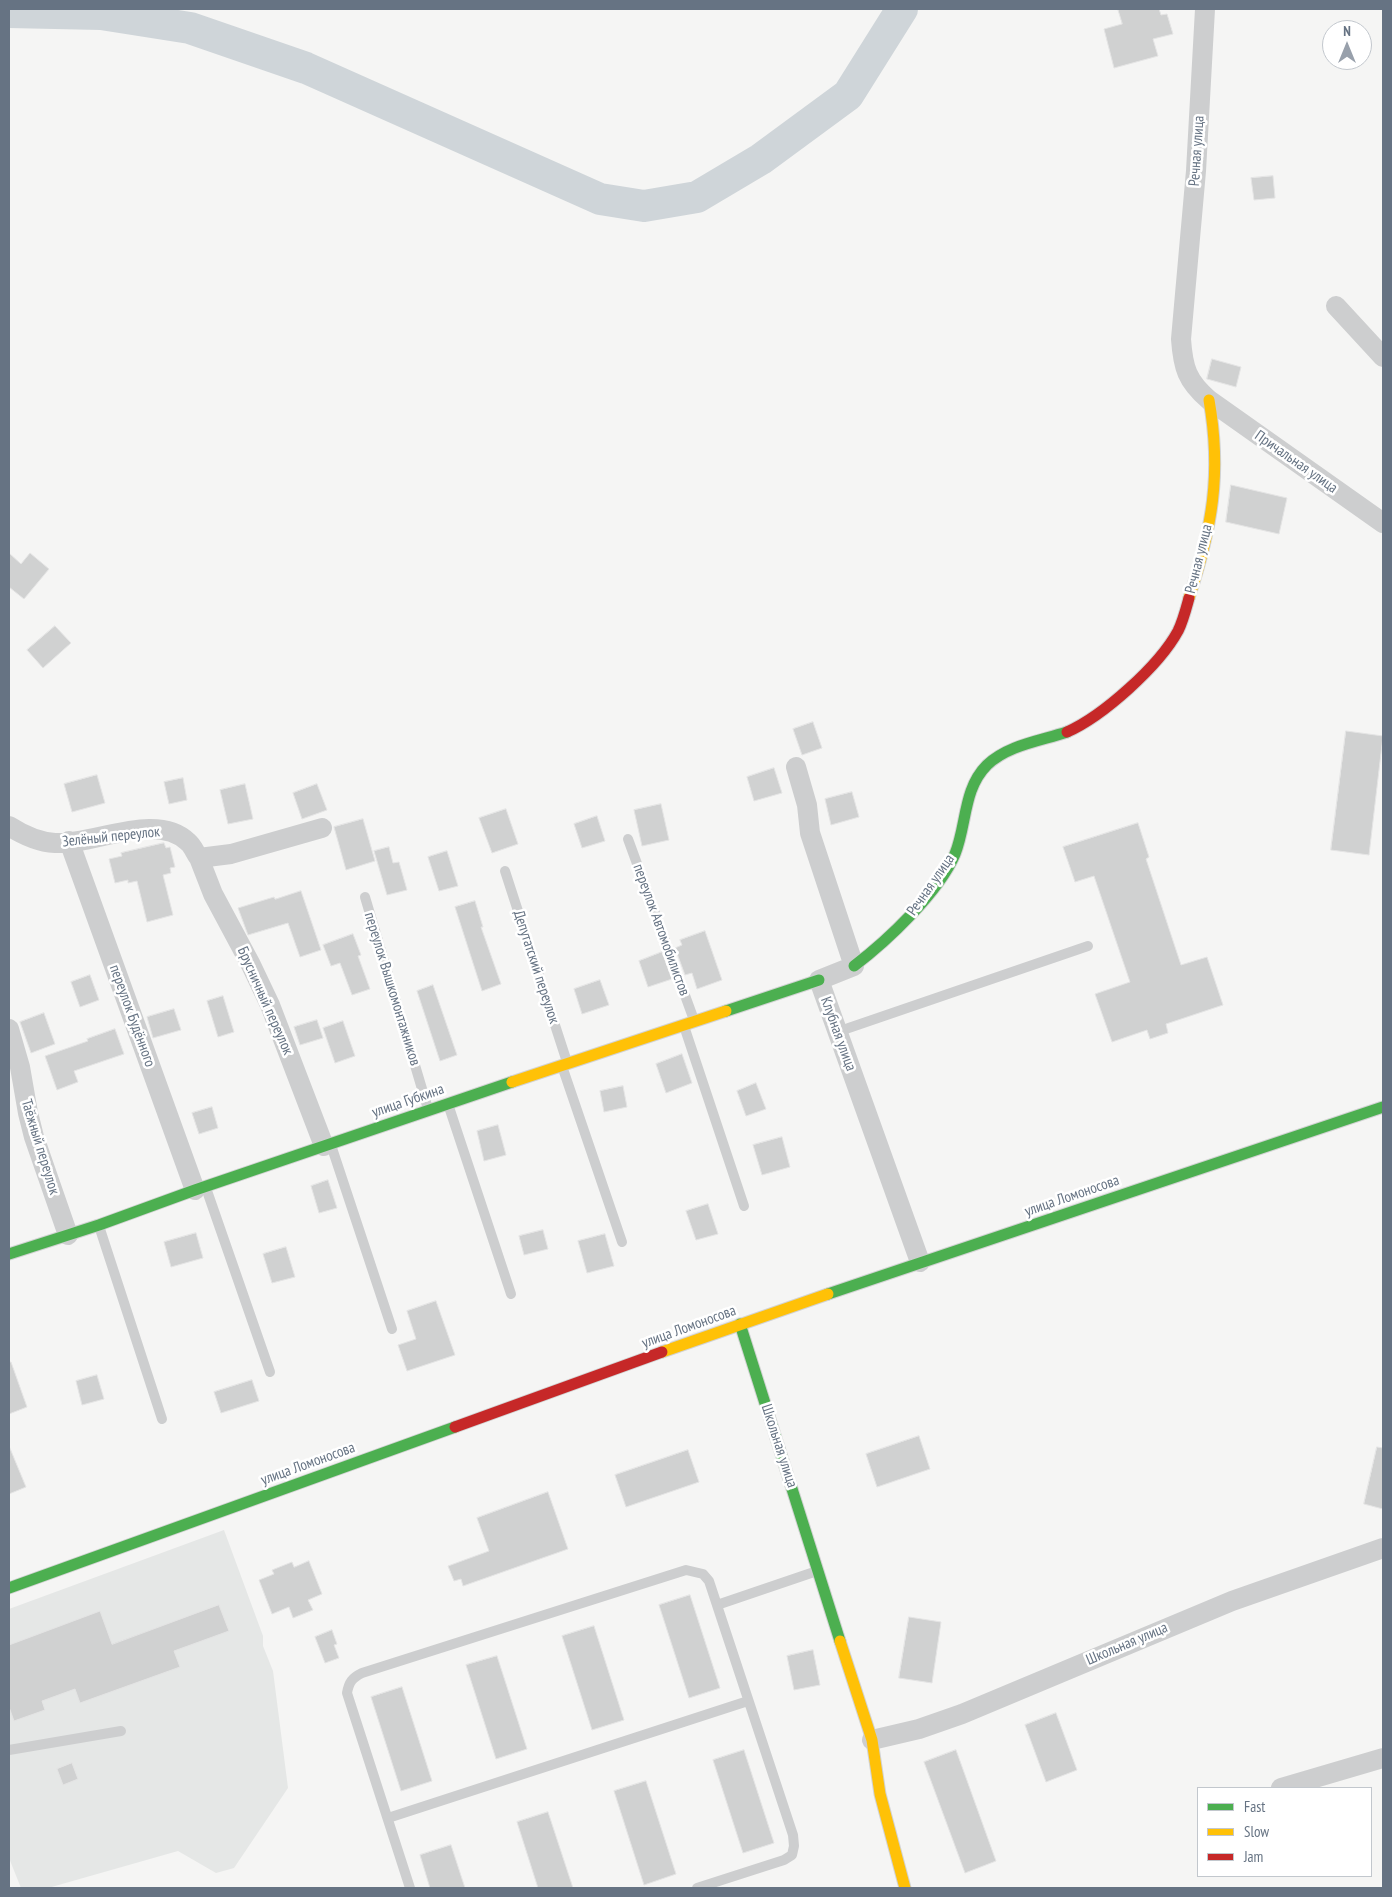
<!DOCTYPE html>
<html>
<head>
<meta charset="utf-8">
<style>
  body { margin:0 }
  #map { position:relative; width:1392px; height:1897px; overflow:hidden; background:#f5f5f4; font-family:"PT Sans Narrow",sans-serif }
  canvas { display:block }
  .frame { position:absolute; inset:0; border:10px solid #667383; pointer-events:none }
  .legend { position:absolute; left:1197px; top:1787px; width:175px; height:90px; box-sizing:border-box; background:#fff; border:1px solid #c2c7cd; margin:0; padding:6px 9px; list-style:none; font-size:15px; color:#667383 }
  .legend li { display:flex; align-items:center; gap:10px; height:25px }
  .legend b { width:25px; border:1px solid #c2c7cd }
  .north { position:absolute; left:1322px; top:20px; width:50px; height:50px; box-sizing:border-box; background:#fff; border:1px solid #c2c7cd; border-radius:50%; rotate:0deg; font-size:14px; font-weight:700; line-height:20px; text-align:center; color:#667383 }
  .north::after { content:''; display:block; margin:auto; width:18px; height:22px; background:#98a0ab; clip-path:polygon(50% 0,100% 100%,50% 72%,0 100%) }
</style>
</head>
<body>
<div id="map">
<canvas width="1392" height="1897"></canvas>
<div class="frame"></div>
<ul class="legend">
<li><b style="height:6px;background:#4caf50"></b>Fast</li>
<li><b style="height:6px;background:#ffc107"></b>Slow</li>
<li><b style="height:6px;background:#c62828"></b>Jam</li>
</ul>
<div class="north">N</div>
</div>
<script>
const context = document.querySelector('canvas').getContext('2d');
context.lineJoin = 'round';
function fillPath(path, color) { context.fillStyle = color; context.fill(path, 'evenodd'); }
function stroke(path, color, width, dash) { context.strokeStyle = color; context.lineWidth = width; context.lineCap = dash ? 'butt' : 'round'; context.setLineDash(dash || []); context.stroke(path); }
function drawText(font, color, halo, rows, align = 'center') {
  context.font = font + ' "PT Sans Narrow",sans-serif'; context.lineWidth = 5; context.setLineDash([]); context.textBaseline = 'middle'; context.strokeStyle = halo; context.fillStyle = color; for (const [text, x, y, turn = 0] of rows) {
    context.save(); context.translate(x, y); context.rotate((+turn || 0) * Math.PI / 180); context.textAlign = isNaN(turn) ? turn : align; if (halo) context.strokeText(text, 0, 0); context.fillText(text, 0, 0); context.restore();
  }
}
fillPath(new Path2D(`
  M224 1530 263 1636V1646L273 1671 288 1788 234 1868 216 1873 178 1851 48 1888H21L9 1858V1609Z`), '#e5e7e6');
stroke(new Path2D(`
  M9 12 101 14 190 28 306 68 600 199 644 206 697 197 761 159 848 95 902 9`), '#cfd5d9', 32);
const building = new Path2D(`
  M1118 9H1159L1161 15 1167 14 1173 34 1153 39 1158 56 1114 68 1104 29 1122 24Z
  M1273 176 1275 198 1254 200 1251 178Z
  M1212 359 1241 367 1236 387 1207 379Z
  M1231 485 1287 498 1279 534 1226 522Z
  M9 553 21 564 30 553 49 569 24 599 9 587Z
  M55 626 71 643 43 668 27 650Z
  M813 722 822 748 802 755 793 729Z
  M1346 731 1383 736 1369 855 1331 850Z
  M774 768 782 793 754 801 747 777Z
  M97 775 105 803 72 812 64 784Z
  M183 778 187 800 169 804 164 782Z
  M245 784 253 819 228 824 220 790Z
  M317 784 327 810 302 819 293 793Z
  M852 792 859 817 831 825 825 799Z
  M661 804 669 840 642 846 634 810Z
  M506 809 518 844 492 853 479 818Z
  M597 816 605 841 582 848 574 824Z
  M363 819 375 861 346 870 334 827Z
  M1138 823 1149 857 1146 859 1181 965 1207 957 1223 1005 1166 1024 1168 1033 1150 1039 1147 1030 1112 1042 1095 994 1130 982 1094 876 1075 882 1063 847Z
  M164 843 166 848 170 847 175 867 170 868 171 873 163 875 173 915 147 922 137 881 128 883V880L115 883 109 859 122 856 121 853Z
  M389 847 393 863 399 862 407 890 387 895 374 851Z
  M447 851 458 886 439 891 428 857Z
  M301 891 321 950 300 957 288 923 248 935 238 908 274 897 275 899Z
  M475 901 483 927H481L501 984 482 991 455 907Z
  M705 931 722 980 697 989 692 973 685 975 675 948 682 945 680 940Z
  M353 934 361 955 358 956 370 989 352 995 340 963 331 966 323 945Z
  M662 952 672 979 648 987 639 961Z
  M90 975 99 1000 80 1007 71 982Z
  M600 980 609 1005 582 1014 574 989Z
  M433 985 457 1055 440 1061 417 991Z
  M223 996 234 1032 218 1037 207 1001Z
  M174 1009 181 1030 153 1038 147 1017Z
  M44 1013 55 1044 31 1053 20 1022Z
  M317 1020 323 1038 300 1045 294 1027Z
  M343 1021 355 1056 335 1063 323 1028Z
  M115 1029 124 1054 74 1071 78 1082 57 1090 45 1056 88 1041 87 1039Z
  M682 1054 692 1083 666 1093 656 1064Z
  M756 1083 766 1109 746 1116 737 1091Z
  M623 1086 627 1107 604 1112 600 1091Z
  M212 1107 218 1128 199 1134 192 1113Z
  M498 1125 506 1155 484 1161 477 1131Z
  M782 1137 790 1167 762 1175 753 1145Z
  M328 1180 337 1208 319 1213 311 1186Z
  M708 1204 718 1234 696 1240 686 1211Z
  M543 1230 548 1249 524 1255 519 1236Z
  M196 1233 203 1258 171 1267 164 1242Z
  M605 1234 614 1266 587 1273 578 1241Z
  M286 1247 295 1277 272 1283 263 1254Z
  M436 1301 455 1355 407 1371 398 1345 416 1339 407 1311Z
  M9 1362H11L27 1407 9 1414Z
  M97 1375 104 1399 82 1405 76 1381Z
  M252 1380 259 1401 221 1413 214 1392Z
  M919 1436 930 1469 877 1487 866 1454Z
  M9 1446 26 1487 9 1494Z
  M1377 1447 1383 1448V1509L1364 1504Z
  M688 1450 699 1482 626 1507 615 1475Z
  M548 1492 568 1549 463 1586 461 1579 454 1581 448 1566 489 1551 477 1518Z
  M309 1561 322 1594 308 1600 313 1610 293 1618 289 1607 272 1614 259 1580 274 1574 272 1570 292 1562 294 1567Z
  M690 1595 720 1688 689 1698 659 1605Z
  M219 1605 229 1631 174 1651 180 1667 80 1703 75 1689 42 1701 45 1710 14 1721 9 1707V1645L100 1611 112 1644Z
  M909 1617 941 1622 932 1683 899 1678Z
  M594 1626 624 1720 592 1730 562 1636Z
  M332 1630 337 1644 334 1645 339 1658 325 1663 315 1637Z
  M813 1650 820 1685 794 1690 787 1656Z
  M497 1656 527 1749 496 1759 466 1665Z
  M402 1687 432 1781 401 1791 371 1697Z
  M1056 1713 1077 1770 1046 1782 1025 1725Z
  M744 1750 774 1843 743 1853 713 1760Z
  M956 1750 996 1861 965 1873 924 1762Z
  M72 1763 78 1779 63 1785 57 1769Z
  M646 1781 676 1874 644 1885 614 1791Z
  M548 1812 573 1888H538L517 1822Z
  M451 1845 465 1888H430L420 1855Z`);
fillPath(building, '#d0d1d1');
stroke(building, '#e4e4e4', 1);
const fast = new Path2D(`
  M854 966C887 941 939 892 955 854 967 824 963 789 987 765 1008 745 1040 741 1067 732
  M726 1011 819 980
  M9 1254 99 1225 195 1190 512 1082
  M828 1294 1383 1107
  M740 1324 840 1641
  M9 1588 455 1427`);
const slow = new Path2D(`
  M1189 598C1212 528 1222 474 1209 400
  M512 1082 726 1011
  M662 1352 828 1294
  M840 1641 872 1740 880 1794 905 1888`);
const jam = new Path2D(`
  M1067 732C1103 716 1159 666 1178 631 1183 621 1186 609 1189 598
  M455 1427 662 1352`);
stroke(fast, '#d2d3d3', 13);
stroke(slow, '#d2d3d3', 13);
stroke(jam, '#d2d3d3', 13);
stroke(new Path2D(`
  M628 839 694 1020
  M505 871 567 1062
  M365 897 428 1109
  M684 1026 744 1206
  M837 1032 1088 946
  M562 1066 622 1242
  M448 1104 511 1294
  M331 1145 392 1329
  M206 1188 270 1372
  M99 1226 162 1419
  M717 1605 817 1571
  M9 1750 121 1731
  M388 1818 748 1701
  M410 1888 347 1693C349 1682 352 1678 362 1673L686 1570 703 1574 709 1581 793 1835 794 1846 792 1855 784 1860 697 1888`), '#cdcecf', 10);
stroke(new Path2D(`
  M1205 9 1196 171 1181 339C1183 368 1187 381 1209 400L1383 523
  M1336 306 1383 357
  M796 767 807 805 810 833 854 966 819 980 920 1262
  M9 826C23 835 38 842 55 843 93 845 157 811 188 842 193 846 195 853 199 858L231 854 322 828
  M69 841 195 1190
  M199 858 213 894 251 965 270 1005 324 1146
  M9 1029 20 1067 28 1113 34 1137 68 1235
  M872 1740 919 1729 962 1714 1232 1601 1383 1548
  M1281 1788 1383 1758`), '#cdcecf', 20);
stroke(fast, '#4caf50', 11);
stroke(slow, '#ffc107', 11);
stroke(jam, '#c62828', 11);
drawText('15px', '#667383', '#fff', [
  ["Речная улица",1197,151,-86],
  ["Причальная улица",1296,462,35],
  ["Речная улица",1199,559,-76],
  ["Зелёный переулок",111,837,-6],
  ["Речная улица",931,885,-55],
  ["переулок Автомобилистов",661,930,70],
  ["Депутатский переулок",536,967,72],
  ["переулок Вышкомонтажников",392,989,73],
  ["Брусничный переулок",265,1001,66],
  ["переулок Будённого",132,1016,70],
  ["Клубная улица",838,1034,70],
  ["улица Губкина",408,1101,-19],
  ["Таёжный переулок",40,1147,73],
  ["улица Ломоносова",1072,1196,-19],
  ["улица Ломоносова",689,1327,-20],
  ["Школьная улица",779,1446,72],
  ["улица Ломоносова",308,1464,-20],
  ["Школьная улица",1127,1644,-23]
]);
</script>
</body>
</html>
